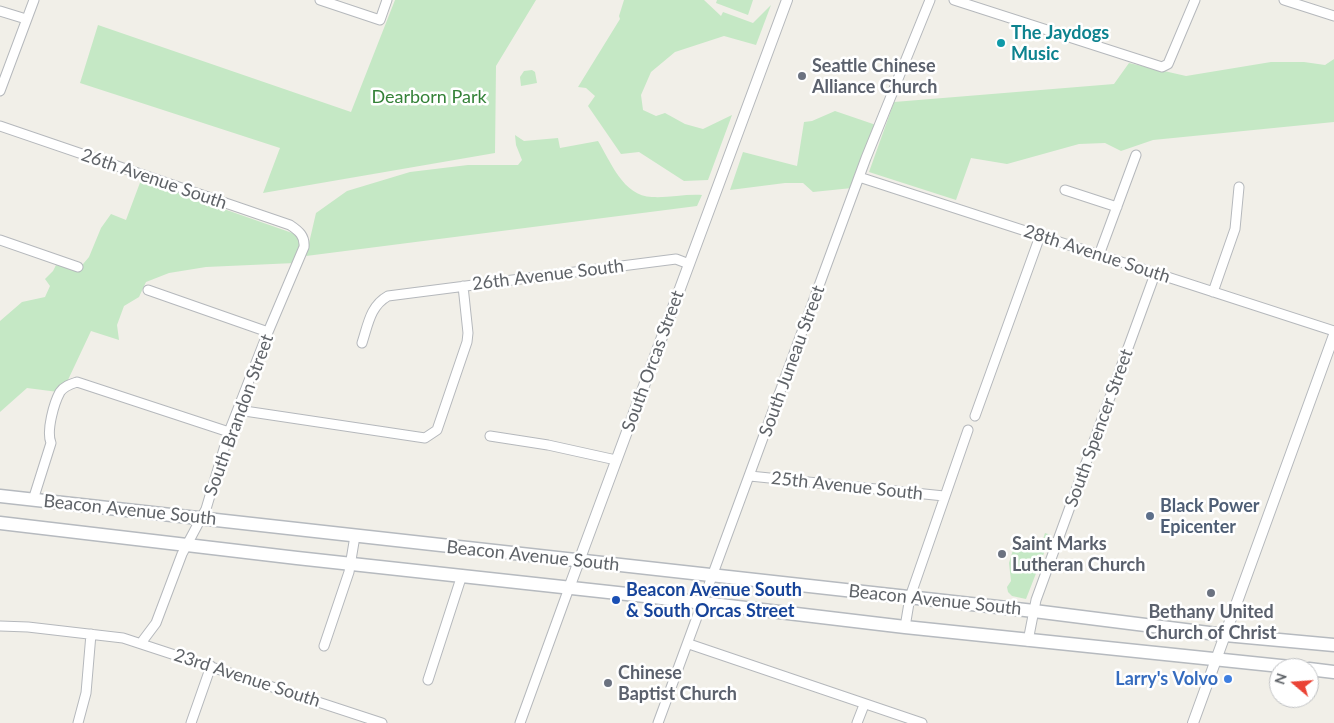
<!DOCTYPE html>
<html>
<head>
<meta charset="utf-8">
<style>
  body { margin:0 }
  #map { position:relative; width:1334px; height:723px; overflow:hidden; background:#f1efe8; font-family:Lato,sans-serif }
  canvas { display:block }
  .north { position:absolute; left:1269px; top:658px; width:50px; height:50px; box-sizing:border-box; background:#fff; border:1px solid #bfc1c3; border-radius:50%; rotate:288deg; font-size:14px; font-weight:700; line-height:20px; text-align:center; color:#5f6368 }
  .north::after { content:''; display:block; margin:auto; width:18px; height:22px; background:#ea4335; clip-path:polygon(50% 0,100% 100%,50% 72%,0 100%) }
</style>
</head>
<body>
<div id="map">
<canvas width="1334" height="723"></canvas>
<div class="north">N</div>
</div>
<script>
const context = document.querySelector('canvas').getContext('2d');
context.lineJoin = 'round';
function fillPath(path, color) { context.fillStyle = color; context.fill(path, 'evenodd'); }
function stroke(path, color, width, dash) { context.strokeStyle = color; context.lineWidth = width; context.lineCap = dash ? 'butt' : 'round'; context.setLineDash(dash || []); context.stroke(path); }
function drawText(font, color, halo, rows, align = 'center') {
  context.font = font + ' Lato,sans-serif'; context.lineWidth = 5; context.setLineDash([]); context.textBaseline = 'middle'; context.strokeStyle = halo; context.fillStyle = color; for (const [text, x, y, turn = 0] of rows) {
    context.save(); context.translate(x, y); context.rotate((+turn || 0) * Math.PI / 180); context.textAlign = isNaN(turn) ? turn : align; if (halo) context.strokeText(text, 0, 0); context.fillText(text, 0, 0); context.restore();
  }
}
fillPath(new Path2D(`
  M395 0H536L496 66 495 153 263 193 280 148 80 83 98 25 351 112Z
  M624 0H704L721 16 723 12 753 23 771 5 756 45 724 36 675 52 651 72 641 95 643 110 656 116 665 113 685 124 703 129 732 115 708 180 684 181 639 152 621 154 588 106 595 96 586 88 578 87 620 19 619 16Z
  M717 0H753L748 15 716 3Z
  M1334 59V122L1153 140 1121 151 1105 143 1079 144 1007 164 971 158 956 200 869 172 894 102 1114 84 1129 63 1186 76 1271 62H1304L1325 65Z
  M532 70 535 72 537 83 521 86 520 77 524 71Z
  M835 111 876 125 852 188 813 192 803 183H785L730 190 743 152 797 166 804 122 812 121Z
  M515 135 524 141 558 138 560 148 598 141C611 162 623 196 652 197 668 198 685 194 702 195L697 206 306 256 316 213 347 191 410 172 468 165H518L522 160 516 145Z
  M141 180 298 235 301 247 295 263 206 267 169 273 146 282 139 297 124 306 117 325 119 340 91 331 67 382 58 392 27 388 0 412V321L22 302 45 297 50 286 45 279 53 271 56 265 78 270 89 257 101 228 111 214 126 220Z
  M1045 533 1051 535 1026 599 1012 596 1008 592 1007 587 1011 581 1009 563 1016 540 1040 548Z`), '#c5e8c5');
const minor = new Path2D(`
  M320 0 380 20 387 0
  M954 0 1162 67 1168 64 1195 0
  M1284 0 1334 16
  M0 11 26 19
  M0 91 34 0
  M0 126 290 225C299 231 305 236 304 247L268 332 229 432 206 509 182 554 156 623 141 643
  M859 177 1334 331
  M1065 190 1117 207
  M0 240 78 267
  M1099 255 1136 155
  M148 290 268 332
  M1213 292 1235 229 1239 187
  M362 343C368 325 370 306 388 296L676 259 689 264
  M238 410 425 438 437 430 467 342 468 333 463 286
  M975 416 1040 236
  M490 436 548 445 616 460
  M750 476 944 496
  M33 500 51 443C46 431 54 403 60 392 64 386 71 384 77 382L229 432
  M0 626 28 627 123 638 382 723
  M905 627 910 597 968 430
  M1028 641 1036 600 1155 274
  M689 644 922 723
  M324 646 349 572 355 536
  M428 680 462 575
  M78 723 86 693 91 634
  M191 723 211 666
  M520 723 569 588
  M658 723 866 158 930 0
  M857 723 864 705`);
const tertiary = new Path2D(`
  M569 588 787 0
  M1193 723 1334 335`);
const secondary = new Path2D(`
  M0 496 1034 611 1225 635 1334 645
  M0 523 297 558 645 596 905 627 1300 668
  M1309 669 1334 672`);
stroke(minor, '#b5b8bc', 11);
stroke(tertiary, '#b5b8bc', 12);
stroke(secondary, '#b6babf', 15);
stroke(minor, '#fff', 9);
stroke(tertiary, '#fff', 10);
stroke(secondary, '#fff', 12);
for (const [x, y, r, color] of [
  [1001,43,5,"#0f9aa8"],
  [802,76,5,"#6b7280"],
  [1150,516,5,"#5c6f8a"],
  [1002,554,5,"#6b7280"],
  [1211,593,5,"#6b7280"],
  [616,600,5,"#1a4fb4"],
  [1228,679,5,"#3f7fe0"],
  [608,683,5,"#6b7280"]
]) { const dot = new Path2D(); dot.arc(x, y, r, 0, 2 * Math.PI); context.fillStyle = color; context.fill(dot); stroke(dot, '#fff', 2); }
drawText('bold 18px', '#0d838f', '#fff', [
  ["The Jaydogs",1011,33],
  ["Music",1011,54]
], 'left');
drawText('bold 18px', '#5b616d', '#fff', [
  ["Seattle Chinese",812,66],
  ["Alliance Church",812,87],
  ["Saint Marks",1012,544],
  ["Lutheran Church",1012,565],
  ["Bethany United",1211,612,"center"],
  ["Church of Christ",1211,633,"center"],
  ["Chinese",618,673],
  ["Baptist Church",618,694]
], 'left');
drawText('18px', '#348238', '#fff', [
  ["Dearborn Park",429,97]
]);
drawText('18px', '#5f6368', '#fff', [
  ["26th Avenue South",154,179,19],
  ["28th Avenue South",1097,254,18],
  ["26th Avenue South",548,275,-7],
  ["South Orcas Street",653,361,-70],
  ["South Juneau Street",792,361,-70],
  ["South Brandon Street",239,415,-70],
  ["South Spencer Street",1099,428,-70],
  ["25th Avenue South",847,486,6],
  ["Beacon Avenue South",130,510,6],
  ["Beacon Avenue South",533,556,6],
  ["Beacon Avenue South",935,600,6],
  ["23rd Avenue South",247,678,18]
]);
drawText('bold 18px', '#4e5e75', '#fff', [
  ["Black Power",1160,506],
  ["Epicenter",1160,527]
], 'left');
drawText('bold 18px', '#164399', '#fff', [
  ["Beacon Avenue South",626,590],
  ["& South Orcas Street",626,611]
], 'left');
drawText('bold 18px', '#366cbe', '#fff', [
  ["Larry's Volvo",1218,679]
], 'right');
</script>
</body>
</html>
